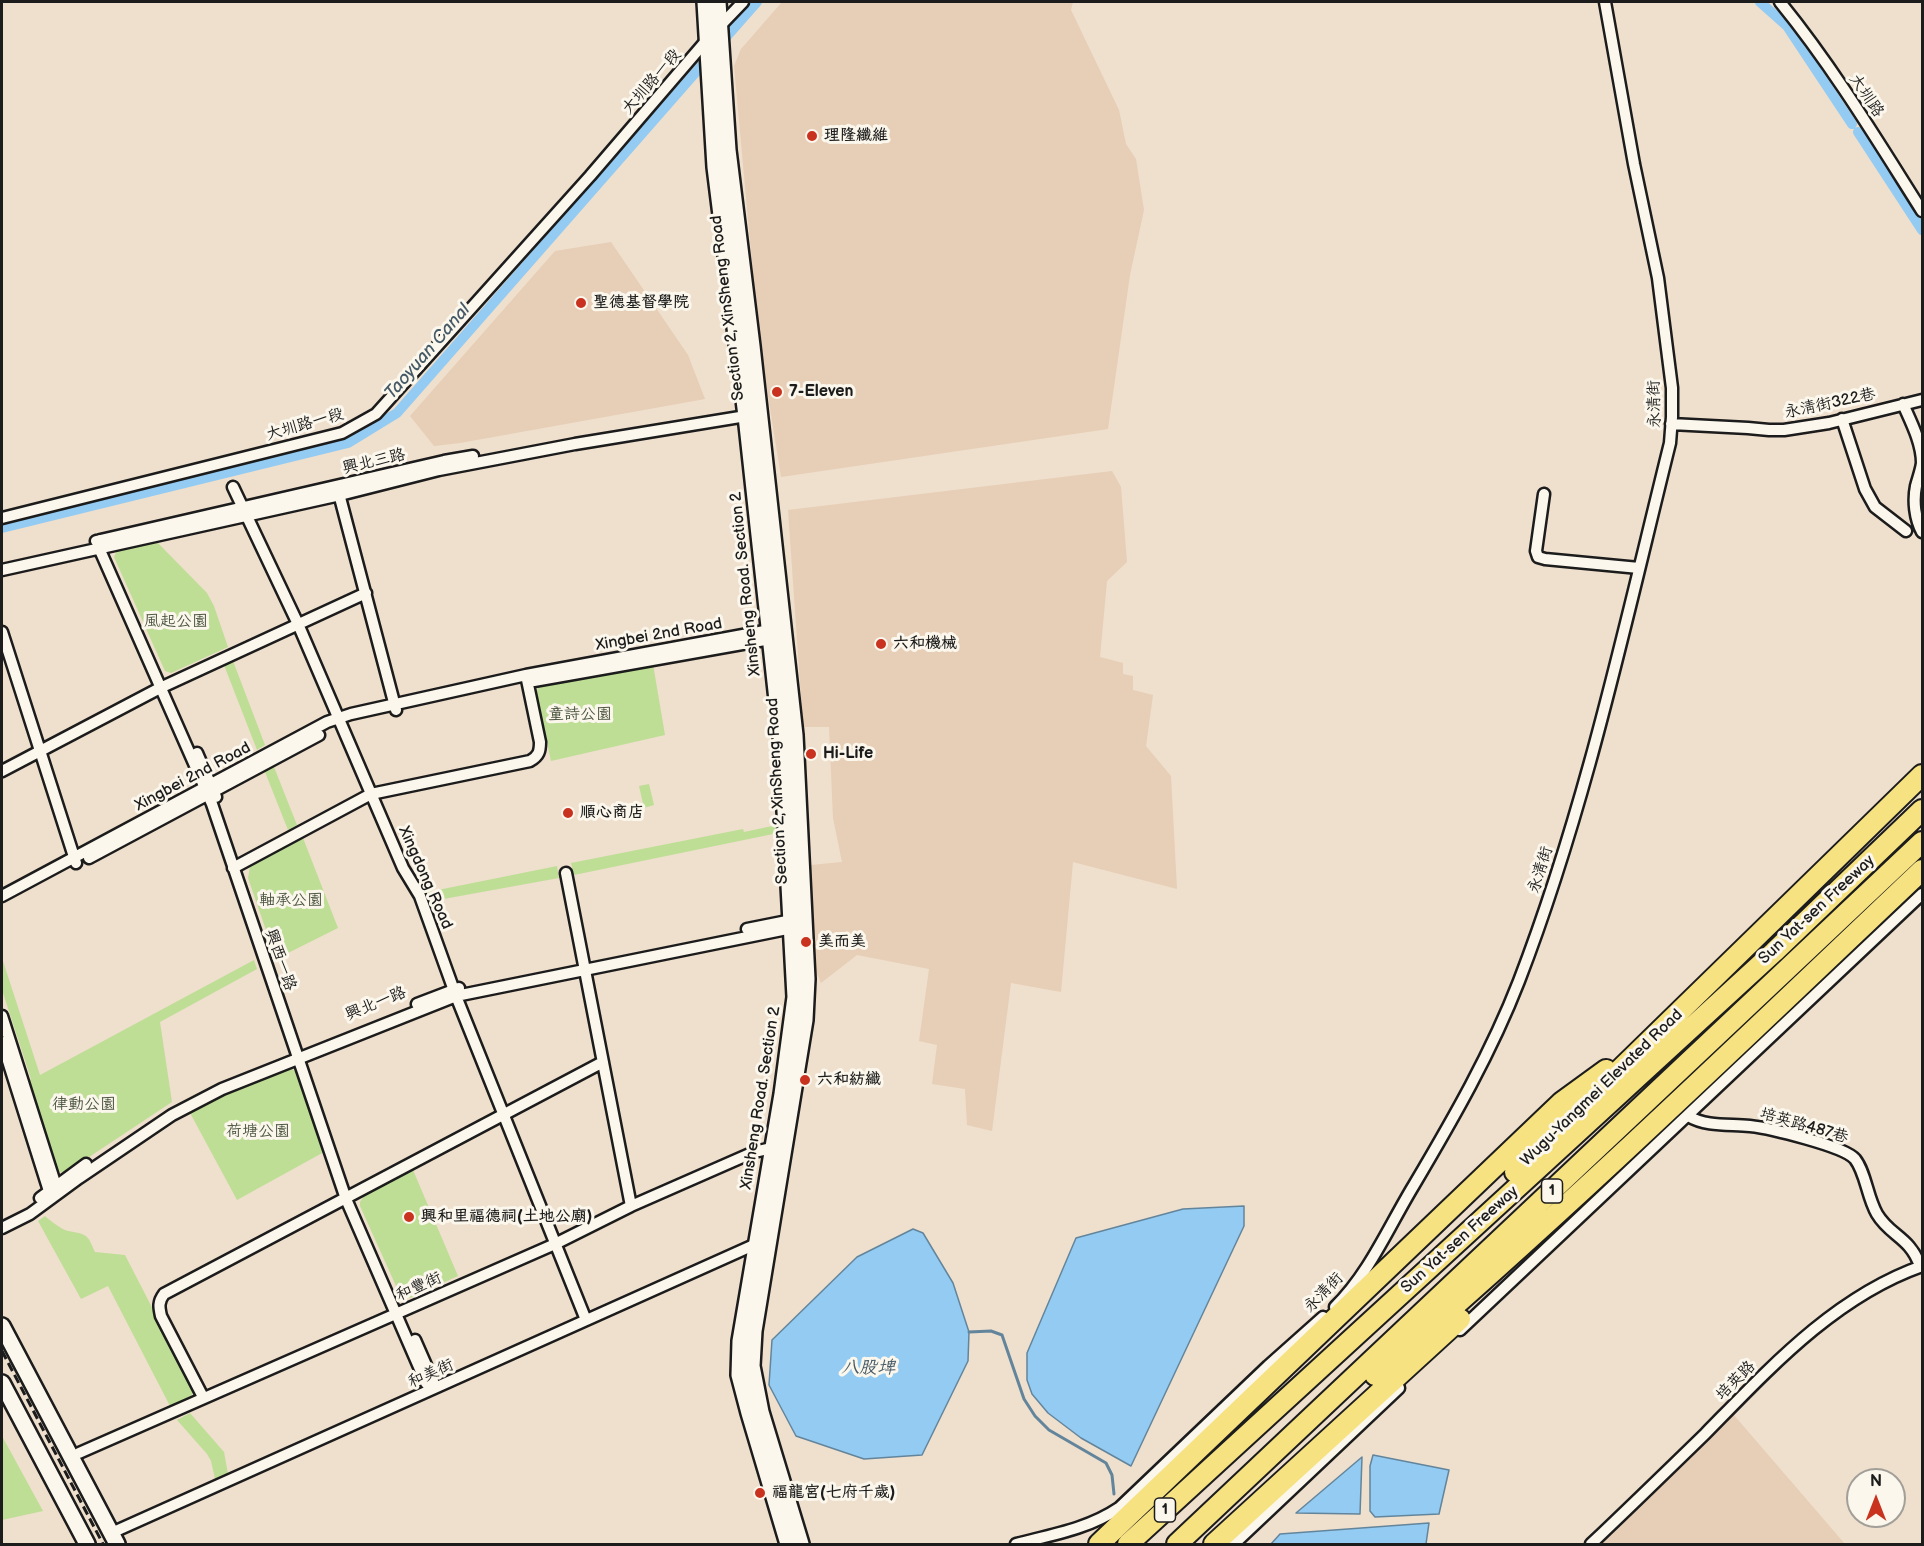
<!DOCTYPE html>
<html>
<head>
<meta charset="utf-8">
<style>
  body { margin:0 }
  #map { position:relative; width:1924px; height:1546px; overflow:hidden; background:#efdfcd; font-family:"Balsamiq Sans",sans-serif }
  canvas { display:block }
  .frame { position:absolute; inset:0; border:3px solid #1c1c1c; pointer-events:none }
  .north { position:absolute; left:1846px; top:1468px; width:60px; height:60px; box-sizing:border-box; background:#fbf7ec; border:2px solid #a29f99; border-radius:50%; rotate:0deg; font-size:16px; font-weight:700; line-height:24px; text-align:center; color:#1c1c1c }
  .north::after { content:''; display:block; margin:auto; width:21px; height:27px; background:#c8321e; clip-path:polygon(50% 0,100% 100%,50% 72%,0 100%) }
</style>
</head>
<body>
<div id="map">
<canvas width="1924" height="1546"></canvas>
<div class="frame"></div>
<div class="north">N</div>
</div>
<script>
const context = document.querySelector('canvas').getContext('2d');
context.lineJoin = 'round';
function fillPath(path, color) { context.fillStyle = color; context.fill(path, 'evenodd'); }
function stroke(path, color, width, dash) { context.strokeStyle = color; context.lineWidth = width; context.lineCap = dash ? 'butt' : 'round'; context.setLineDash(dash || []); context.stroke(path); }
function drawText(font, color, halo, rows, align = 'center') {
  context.font = font + ' "Balsamiq Sans","LXGW WenKai TC",sans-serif'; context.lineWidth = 6; context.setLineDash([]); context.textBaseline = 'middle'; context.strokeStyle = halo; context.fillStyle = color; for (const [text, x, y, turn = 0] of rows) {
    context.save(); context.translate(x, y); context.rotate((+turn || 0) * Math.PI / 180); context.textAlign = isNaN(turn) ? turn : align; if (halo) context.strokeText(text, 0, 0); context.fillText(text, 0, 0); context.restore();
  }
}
fillPath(new Path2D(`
  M782 2H1073L1071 10 1119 110 1126 144 1136 159 1144 210 1130 275 1108 429 781 477 759 340 734 66 741 49Z
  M611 242 688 355 705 399 460 443 434 446 410 416 555 251Z
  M1112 471 1121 487 1127 562 1107 581 1100 657 1123 663V674L1133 676V690L1153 695 1146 746 1171 776 1177 889 1073 862 1061 992 1011 983 992 1131 967 1125 965 1089 932 1084 937 1045 919 1041 929 969 857 955 821 983 814 967 811 865 842 862 833 818 829 727H803L788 510Z
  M1733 1414 1845 1544H1594Z`), '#e7ceb7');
fillPath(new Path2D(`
  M155 540 207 593 214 606 228 647 171 673 165 671 114 557 117 551 121 548Z
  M233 661 265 745 257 750 224 665Z
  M653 664 665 735 551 761 537 695V690L540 685Z
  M274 767 297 825 288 830 265 772Z
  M649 784 654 805 644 808 639 786Z
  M777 825 778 833 574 875 571 863 743 829 744 832Z
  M303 838 338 928 276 959 248 878 250 866Z
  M557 866 559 878 427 902 423 893Z
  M2 958 40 1075 254 960 257 969 160 1022 172 1102 65 1173 56 1171 27 1082 31 1079 2 990Z
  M289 1067 297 1072 324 1152 237 1200 189 1111 222 1094Z
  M413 1170 458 1276 410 1298 401 1297 360 1206V1202L364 1196Z
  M45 1216C48 1219 60 1228 65 1230 71 1232 79 1232 84 1235 90 1238 92 1246 95 1252L125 1255 192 1385 194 1391 191 1396 170 1406 108 1286 81 1299 38 1221Z
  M190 1413 224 1452 228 1474 215 1479 211 1461 207 1454 177 1420Z
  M2 1436 43 1511 2 1520Z`), '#bede96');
const water = new Path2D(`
  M1244 1206V1226L1131 1466 1081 1438 1048 1413 1032 1394 1027 1380V1353L1076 1238 1183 1209Z
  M913 1229 923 1233 953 1283 969 1332 968 1361 922 1455 864 1459 796 1436 769 1385 772 1340 857 1257Z
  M1373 1455 1449 1470 1439 1514 1375 1517 1370 1511V1466Z
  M1362 1457 1360 1514 1296 1513Z
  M1429 1523 1426 1544H1271L1280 1534Z`);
fillPath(water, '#93cbf2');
stroke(water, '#63859c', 1.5);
stroke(new Path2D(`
  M969 1332 991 1331 1002 1335 1024 1399 1035 1416 1049 1430 1106 1463 1112 1475 1114 1494`), '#63859c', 3);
stroke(new Path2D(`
  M1760 2 1787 26 1852 124
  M720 44 757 2
  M1858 132 1922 230
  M2 528 348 443 397 413 710 56`), '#93cbf2', 10);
const minor = new Path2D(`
  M1780 2C1833 67 1877 140 1922 211
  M719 27 743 2
  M1903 404C1911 422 1922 443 1922 463 1921 471 1918 478 1916 486 1913 501 1915 519 1922 532
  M1842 419 1865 489 1875 507 1906 531
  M1671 424 1748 428 1769 430H1784L1829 423 1922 400
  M233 487 298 624 403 868 420 896 456 996 586 1320
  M338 490 396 710
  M1544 494 1536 551 1538 557 1545 559 1639 568
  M2 518 342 433 376 414 590 176 706 41
  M100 540 99 548 212 804 346 1199 426 1383 432 1389
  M96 541 444 461 473 456
  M2 570 340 495 439 470 575 444 746 416 752 412
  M2 632 76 863
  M534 681 776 638
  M197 753 216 797
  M2 771 160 688 366 593
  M89 858 319 735
  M233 868 371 794 530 761C539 756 540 751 540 742L526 675
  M566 873 631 1206
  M2 896 327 722 351 714 526 675 770 630 776 633
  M747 929 792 920 797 921
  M417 1004 459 988
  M2 1016 56 1186V1192
  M2 1042 49 1191 54 1194
  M1688 1116C1707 1127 1728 1124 1750 1126 1769 1128 1844 1146 1855 1159 1866 1173 1867 1197 1877 1214 1890 1236 1910 1237 1920 1266
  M40 1198 86 1164
  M2 1228 30 1214 79 1178 172 1115 222 1089 456 996 792 928 797 925
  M1335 1307C1369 1274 1389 1226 1414 1185 1453 1119 1491 1053 1519 981 1586 807 1625 624 1670 443L1672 417V388L1658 278 1634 164 1605 2
  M1460 1330 1922 894
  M415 1340 433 1381 432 1389
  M203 1397 161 1316C159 1307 158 1302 164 1294L603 1062
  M79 1453 555 1244 631 1206 754 1152 772 1148
  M118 1530 756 1244
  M1016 1544C1051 1535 1088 1529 1119 1508L1268 1366 1323 1317
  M1234 1544 1399 1388
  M1591 1544C1629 1508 1667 1471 1705 1434 1769 1369 1834 1297 1922 1266`);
const secondary = new Path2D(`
  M705 2 715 167 746 416 781 737 795 997 782 1094 740 1341 739 1375 749 1413 788 1544
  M718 2 728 150 752 346 795 735 807 979 805 1020 754 1331 752 1366 761 1412 801 1544
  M2 1326 117 1544
  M2 1383 87 1544`);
const motorway = new Path2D(`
  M1515 1172 1922 775
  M1375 1375C1564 1213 1742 1041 1922 870
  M1099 1544 1562 1102 1606 1070
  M1128 1544 1774 952 1922 810
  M1177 1544 1922 842
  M1214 1544 1460 1319`);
stroke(minor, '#1c1c1c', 15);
stroke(secondary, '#1c1c1c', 20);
stroke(motorway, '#1c1c1c', 24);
stroke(minor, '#fbf7ec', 10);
stroke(secondary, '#fbf7ec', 15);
stroke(motorway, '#f7e281', 20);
stroke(new Path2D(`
  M2 1351 103 1544`), '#1c1c1c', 3, [9, 4.5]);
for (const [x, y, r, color] of [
  [812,136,6,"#c8321e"],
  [581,303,6,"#c8321e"],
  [777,392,6,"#c8321e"],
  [881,644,6,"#c8321e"],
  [811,754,6,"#c8321e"],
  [568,813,6,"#c8321e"],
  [806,942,6,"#c8321e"],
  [805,1080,6,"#c8321e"],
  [409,1217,6,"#c8321e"],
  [760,1493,6,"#c8321e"]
]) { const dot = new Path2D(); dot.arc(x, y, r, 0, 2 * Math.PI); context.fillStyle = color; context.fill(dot); stroke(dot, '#fbf7ec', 2); }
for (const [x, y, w] of [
  [1552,1191,21],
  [1165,1510,21]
]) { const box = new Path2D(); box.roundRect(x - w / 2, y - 12, w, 24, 4.5); context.fillStyle = '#fbf7ec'; context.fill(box); stroke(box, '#1c1c1c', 1.5); }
drawText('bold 15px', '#1c1c1c', null, [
  ["1",1552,1191],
  ["1",1165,1510]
]);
drawText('16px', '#1c1c1c', '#fbf7ec', [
  ["大圳路一段",652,82,-49],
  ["大圳路",1866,96,56],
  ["Section 2, XinSheng Road",728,308,-97],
  ["永清街",1655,404,-91],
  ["永清街322巷",1830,404,-12],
  ["大圳路一段",305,425,-16],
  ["興北三路",374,462,-13],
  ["Xinsheng Road. Section 2",746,584,-96],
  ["Xingbei 2nd Road",659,635,-10],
  ["Xingbei 2nd Road",193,777,-28],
  ["Section 2, XinSheng Road",778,791,-93],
  ["永清街",1541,870,-73],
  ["Xingdong Road",425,878,66],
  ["Sun Yat-sen Freeway",1817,910,-43],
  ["興西一路",280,960,71],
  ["興北一路",376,1004,-22],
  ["Wugu-Yangmei Elevated Road",1602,1088,-44],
  ["Xinsheng Road. Section 2",761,1098,-81],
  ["培英路487巷",1804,1126,16],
  ["Sun Yat-sen Freeway",1460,1240,-42],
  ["和豐街",419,1287,-24],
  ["永清街",1324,1293,-46],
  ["和美街",431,1374,-24],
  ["培英路",1736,1381,-45]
]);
drawText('bold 16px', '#1c1c1c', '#fbf7ec', [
  ["理隆纖維",824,136],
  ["聖德基督學院",593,303],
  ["7-Eleven",789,392],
  ["六和機械",893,644],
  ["Hi-Life",823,754],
  ["順心商店",580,813],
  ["美而美",818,942],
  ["六和紡織",817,1080],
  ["興和里福德祠(土地公廟)",421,1217],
  ["福龍宮(七府千歲)",772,1493]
], 'left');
drawText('16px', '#4d5641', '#fbf7ec', [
  ["風起公園",176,622],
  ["童詩公園",580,715],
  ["軸承公園",291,901],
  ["律動公園",84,1105],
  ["荷塘公園",258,1132]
]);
drawText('italic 18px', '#465967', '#fbf7ec', [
  ["Taoyuan Canal",428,352,-49],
  ["八股埤",868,1368]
]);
</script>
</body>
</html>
